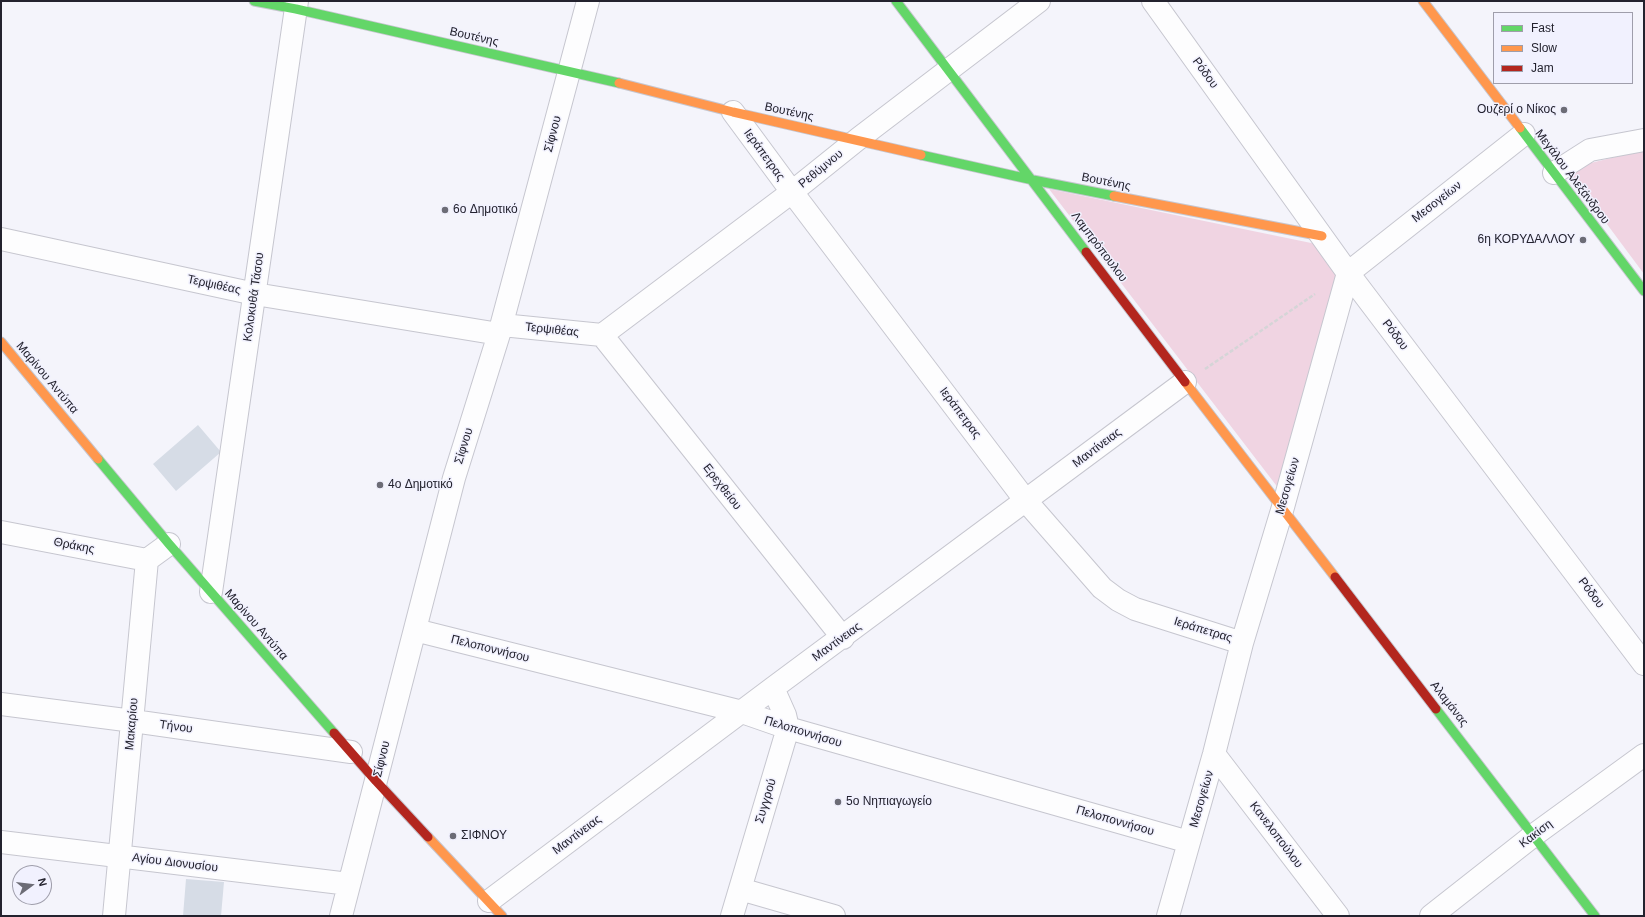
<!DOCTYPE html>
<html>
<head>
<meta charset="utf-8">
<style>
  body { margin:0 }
  #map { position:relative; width:1645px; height:917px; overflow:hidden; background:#f4f4fb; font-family:Arial,sans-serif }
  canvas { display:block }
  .frame { position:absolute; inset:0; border:2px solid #23222e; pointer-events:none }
  .legend { position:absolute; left:1493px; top:12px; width:140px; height:72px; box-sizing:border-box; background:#f1f1fe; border:1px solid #9f9eab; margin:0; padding:5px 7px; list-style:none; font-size:12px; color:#23222e }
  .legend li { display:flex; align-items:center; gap:8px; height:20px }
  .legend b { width:20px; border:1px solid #9f9eab }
  .north { position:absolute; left:12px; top:865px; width:40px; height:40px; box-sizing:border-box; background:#f1f1fe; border:1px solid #9f9eab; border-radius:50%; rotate:75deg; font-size:11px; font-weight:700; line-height:16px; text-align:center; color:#23222e }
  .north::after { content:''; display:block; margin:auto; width:14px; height:18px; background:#6c6c76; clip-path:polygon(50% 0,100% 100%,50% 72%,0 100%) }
</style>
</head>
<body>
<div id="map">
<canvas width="1645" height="917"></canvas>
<div class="frame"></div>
<ul class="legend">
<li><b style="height:5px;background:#63d668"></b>Fast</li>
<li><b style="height:5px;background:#ff974d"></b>Slow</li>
<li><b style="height:5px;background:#b3261e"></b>Jam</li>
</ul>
<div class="north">N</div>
</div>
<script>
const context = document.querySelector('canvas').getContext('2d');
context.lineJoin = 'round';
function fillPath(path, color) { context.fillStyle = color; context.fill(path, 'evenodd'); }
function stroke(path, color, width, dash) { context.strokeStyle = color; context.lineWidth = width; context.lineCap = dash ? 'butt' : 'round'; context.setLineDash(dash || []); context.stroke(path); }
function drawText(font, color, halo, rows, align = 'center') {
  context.font = font + ' Arial,sans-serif'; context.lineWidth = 3; context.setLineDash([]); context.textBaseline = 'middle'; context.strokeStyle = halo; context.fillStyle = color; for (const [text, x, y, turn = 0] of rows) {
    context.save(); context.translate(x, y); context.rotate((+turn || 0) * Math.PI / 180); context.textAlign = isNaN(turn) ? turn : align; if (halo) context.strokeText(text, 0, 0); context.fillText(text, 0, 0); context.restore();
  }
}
fillPath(new Path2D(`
  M1644 150V274L1566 169Z
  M1049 189 1316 244 1339 278 1279 489Z`), '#f0d4e2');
fillPath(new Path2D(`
  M198 425 221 452 176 491 153 464Z
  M186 879 224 882 221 916H183Z`), '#d6dce6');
const street = new Path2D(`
  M1153 1 1348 273 1644 664
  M733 112 792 192 1026 501 1102 588 1118 600 1135 609 1242 643
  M1554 173 1590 150 1644 140
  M1 239 255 294 499 334
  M502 325 602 335
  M602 335 792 192 858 139 1039 1
  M602 335 843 638
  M1 532 147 560
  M211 592 297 1
  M415 630 742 712 788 728 1189 842
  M1 704 133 721 351 752
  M1214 754 1338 916
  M1 842 349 884
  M740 889 834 916
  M489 901 773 688 1185 382
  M114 916 147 560 169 544
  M341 916 454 478 499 334 588 1
  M732 916 788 728 785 715 773 688
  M1168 916 1214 754 1242 643 1283 507 1348 273 1524 134
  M1431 916 1534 835 1644 755`);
const fast = new Path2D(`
  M254 1 296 9 619 83
  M896 1 1086 252
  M1520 128 1644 291
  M921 155 1033 180 1114 196
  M98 459 169 544 334 733
  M1436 709 1595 916`);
const slow = new Path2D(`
  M1423 1 1520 128
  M619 83 733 112 921 155
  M1114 196 1322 236
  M1 342 98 459
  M1185 382 1335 577
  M428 837 502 916`);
const jam = new Path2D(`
  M1086 252 1185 382
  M1335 577 1436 709
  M334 733 376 781 428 837`);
stroke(street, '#c6c6cf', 24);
stroke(fast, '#c6c6cf', 11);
stroke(slow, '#c6c6cf', 11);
stroke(jam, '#c6c6cf', 11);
stroke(new Path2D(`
  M1205 369 1315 294`), '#d5d5d7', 2.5, [4, 2]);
stroke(street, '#fdfdfe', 22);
stroke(fast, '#63d668', 9);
stroke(slow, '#ff974d', 9);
stroke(jam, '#b3261e', 9);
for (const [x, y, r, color] of [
  [1564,110,4,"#6c6c76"],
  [445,210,4,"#6c6c76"],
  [1583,240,4,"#6c6c76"],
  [380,485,4,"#6c6c76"],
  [838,802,4,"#6c6c76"],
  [453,836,4,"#6c6c76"]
]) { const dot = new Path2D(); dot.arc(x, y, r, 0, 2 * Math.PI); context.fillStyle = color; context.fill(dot); stroke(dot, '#f1f1fe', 1.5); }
drawText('12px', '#23222e', '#f1f1fe', [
  ["Βουτένης",474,37,13],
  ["Ρόδου",1205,73,54],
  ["Βουτένης",789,112,12],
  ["Σίφνου",553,134,-75],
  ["Ιεράπετρας",764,155,54],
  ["Ρεθύμνου",821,169,-39],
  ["Μεγάλου Αλεξάνδρου",1572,177,53],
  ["Βουτένης",1106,182,11],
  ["Μεσογείων",1437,202,-38],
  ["Λαμπρόπουλου",1099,247,53],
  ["Τερψιθέας",214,285,12],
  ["Κολοκυθά Τάσου",254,297,-82],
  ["Τερψιθέας",552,330,6],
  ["Ρόδου",1395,335,53],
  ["Μαρίνου Αντύπα",47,378,50],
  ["Ιεράπετρας",960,413,53],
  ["Σίφνου",464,446,-73],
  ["Μαντίνειας",1097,448,-37],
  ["Μεσογείων",1288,486,-74],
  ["Ερεχθείου",722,487,52],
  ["Θράκης",74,546,11],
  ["Ρόδου",1591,593,53],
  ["Μαρίνου Αντύπα",256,625,49],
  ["Ιεράπετρας",1203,630,17],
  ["Μαντίνειας",837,642,-36],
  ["Πελοποννήσου",490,649,14],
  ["Αλαμάνας",1449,704,52],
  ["Μακαρίου",132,724,-85],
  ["Τήνου",176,727,8],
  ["Πελοποννήσου",803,732,17],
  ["Σίφνου",382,759,-76],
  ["Μεσογείων",1202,799,-74],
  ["Συγγρού",766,801,-73],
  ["Πελοποννήσου",1115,821,16],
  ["Κακίση",1536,834,-37],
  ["Μαντίνειας",577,835,-37],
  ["Κανελοπούλου",1276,835,53],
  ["Αγίου Διονυσίου",175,863,7]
]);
drawText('12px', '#23222e', '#f1f1fe', [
  ["Ουζερί ο Νίκος",1556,110,"right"],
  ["6ο Δημοτικό",453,210],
  ["6η ΚΟΡΥΔΑΛΛΟΥ",1575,240,"right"],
  ["4ο Δημοτικό",388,485],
  ["5ο Νηπιαγωγείο",846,802],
  ["ΣΙΦΝΟΥ",461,836]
], 'left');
</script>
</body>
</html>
